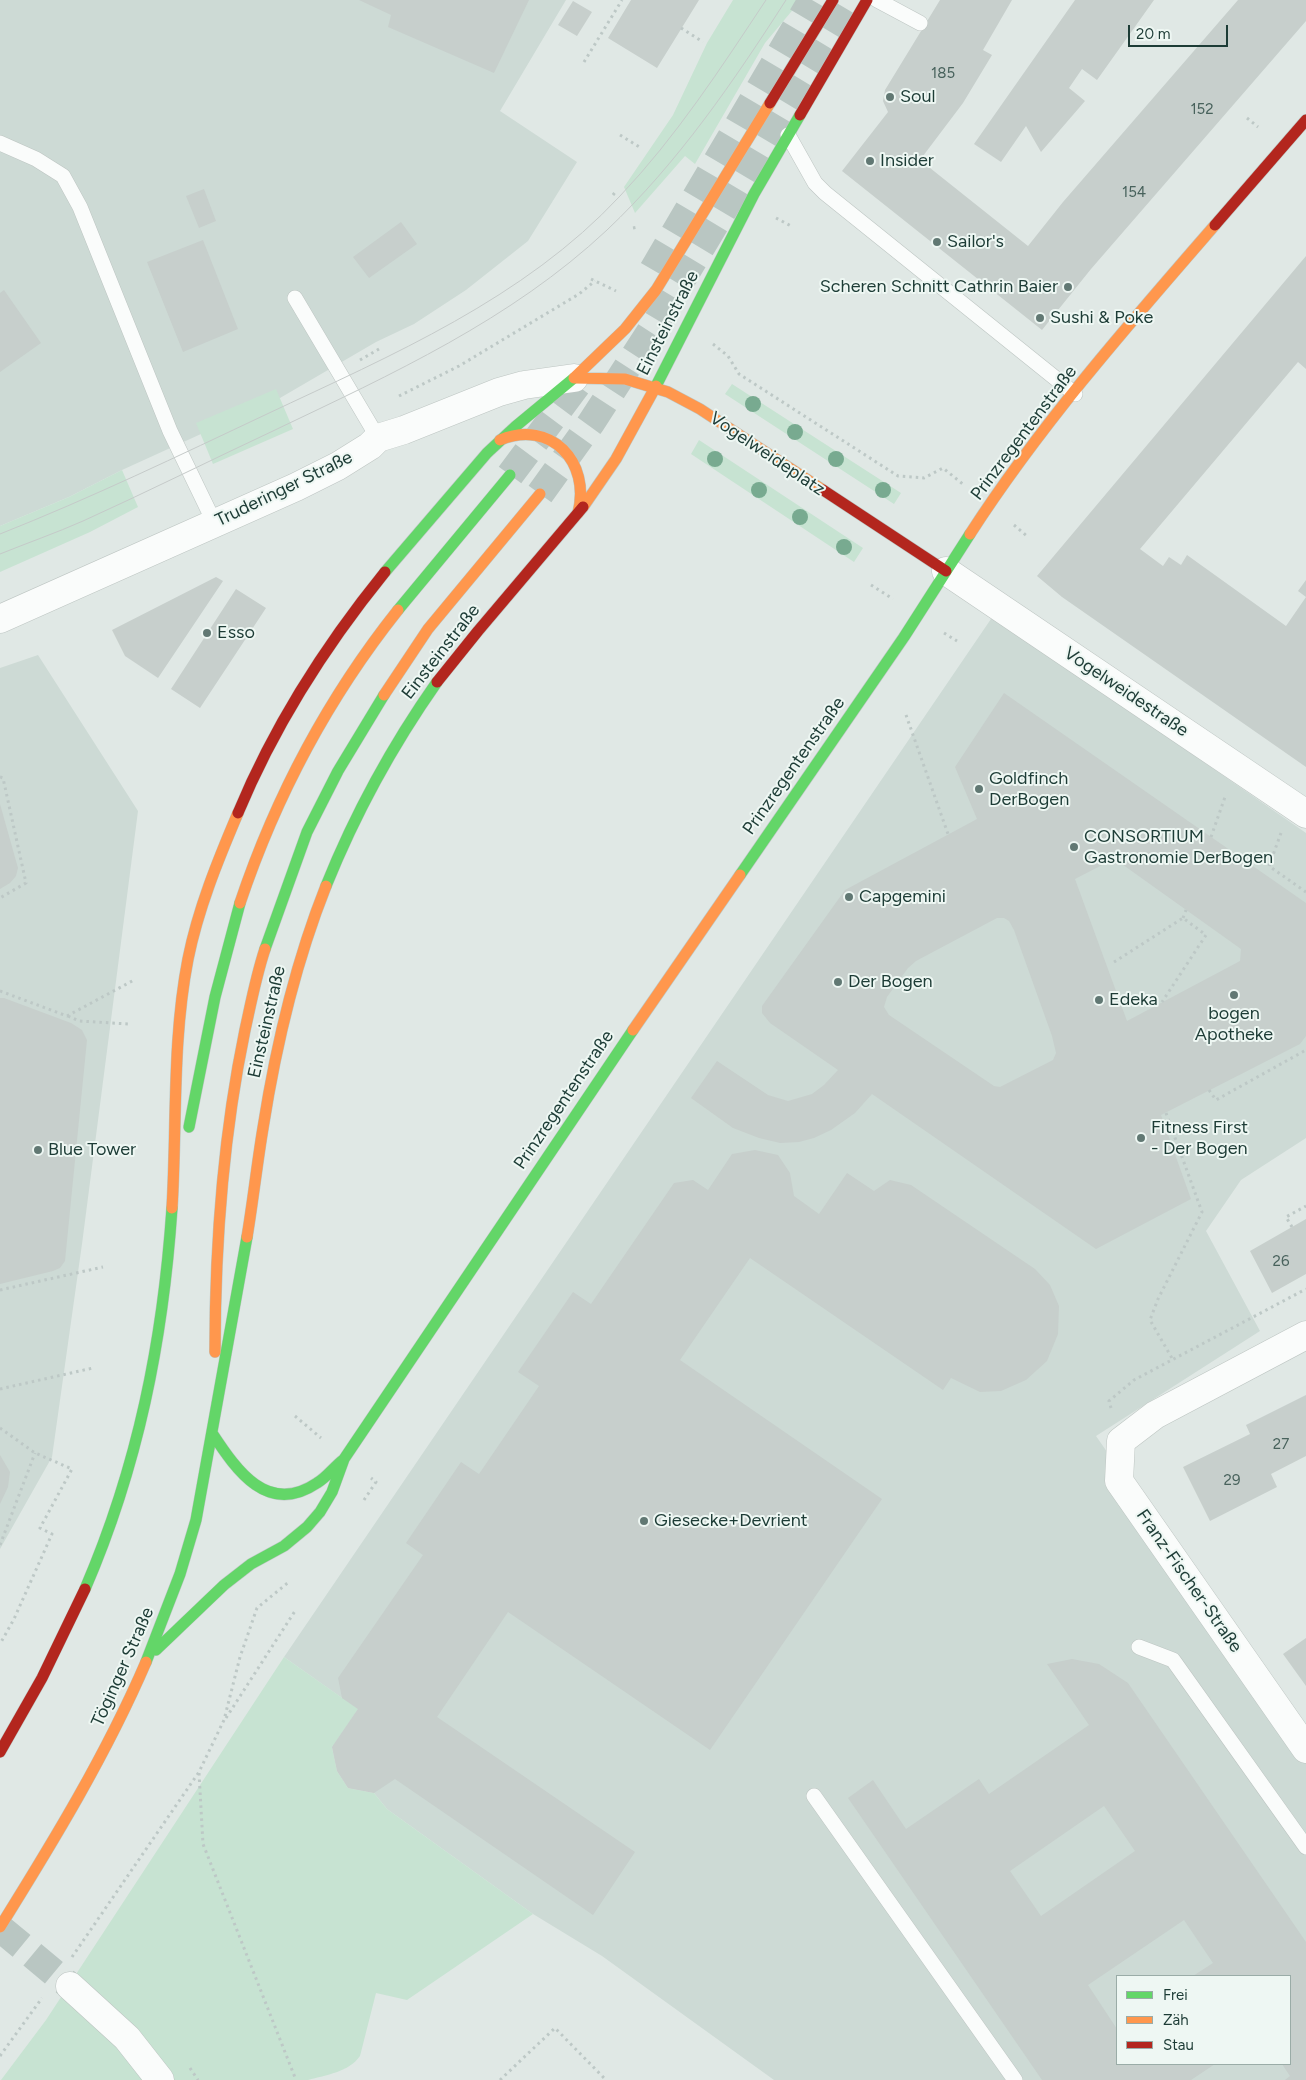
<!DOCTYPE html>
<html>
<head>
<meta charset="utf-8">
<style>
  body { margin:0 }
  #map { position:relative; width:1306px; height:2080px; overflow:hidden; background:#e0e8e5; font-family:Figtree,sans-serif }
  canvas { display:block }
  .legend { position:absolute; left:1116px; top:1975px; width:175px; height:90px; box-sizing:border-box; background:#eef7f3; border:1px solid #9aaca7; margin:0; padding:6px 9px; list-style:none; font-size:15px; color:#1d3c36 }
  .legend li { display:flex; align-items:center; gap:10px; height:25px }
  .legend b { width:25px; border:1px solid #9aaca7 }
  .scale { position:absolute; left:1128px; top:25px; width:100px; height:22px; box-sizing:border-box; border:2px solid #1d3c36; border-top:0; padding-left:6px; font-size:15px; line-height:18px; white-space:nowrap; color:#1d3c36; -webkit-text-stroke:4px #eef7f3; paint-order:stroke }
</style>
</head>
<body>
<div id="map">
<canvas width="1306" height="2080"></canvas>
<ul class="legend">
<li><b style="height:6px;background:#63d668"></b>Frei</li>
<li><b style="height:6px;background:#ff974d"></b>Zäh</li>
<li><b style="height:6px;background:#b3261e"></b>Stau</li>
</ul>
<div class="scale">20 m</div>
</div>
<script>
const context = document.querySelector('canvas').getContext('2d');
context.lineJoin = 'round';
function fillPath(path, color) { context.fillStyle = color; context.fill(path, 'evenodd'); }
function stroke(path, color, width, dash) { context.strokeStyle = color; context.lineWidth = width; context.lineCap = dash ? 'butt' : 'round'; context.setLineDash(dash || []); context.stroke(path); }
function drawText(font, color, halo, rows, align = 'center') {
  context.font = font + ' Figtree,sans-serif'; context.lineWidth = 4; context.setLineDash([]); context.textBaseline = 'middle'; context.strokeStyle = halo; context.fillStyle = color; for (const [text, x, y, turn = 0] of rows) {
    context.save(); context.translate(x, y); context.rotate((+turn || 0) * Math.PI / 180); context.textAlign = isNaN(turn) ? turn : align; if (halo) context.strokeText(text, 0, 0); context.fillText(text, 0, 0); context.restore();
  }
}
fillPath(new Path2D(`
  M0 0H566L500 111 577 162 528 241 466 290 414 324 376 342 280 398 122 470 69 497 0 526Z
  M993 616 1306 833V1138L1241 1180 1206 1231 1260 1331 1096 1436 1306 1738V2080H774L602 1956 533 1914 387 1809 374 1793 348 1788 337 1771 332 1747 342 1698 284 1657ZM1117 1976H1290V2064H1117Z
  M38 655 138 811 82 1244 52 1457 0 1549V668Z`), '#cddad5');
fillPath(new Path2D(`
  M733 0H801L765 43 695 164 685 156 635 213 624 187 673 115 707 43Z
  M732 384 901 493 894 504 725 394Z
  M276 389 293 429 213 464 196 423Z
  M699 440 863 548 854 562 691 454Z
  M122 470 138 507 90 532 0 572V526L69 497Z
  M284 1657 358 1709 332 1747 337 1771 348 1788 374 1793 387 1809 533 1914 407 2000 376 1993 360 2056C349 2072 326 2075 308 2080H1L46 2020Z`), '#c7e3d2');
fillPath(new Path2D(`
  M359 0H529L494 73 388 27 391 15Z
  M631 0H699L657 68 608 38Z
  M940 0H1012L983 50 992 55 963 103 920 160 1028 246 1063 202 1238 0H1306V21L1091 269 1042 330 842 171 888 112 883 101 885 90Z
  M1075 0H1154L1097 80 1082 69 1069 88 1085 101 1041 152 1026 126 1001 162 974 144Z
  M573 1 592 12 577 36 558 25Z
  M204 189 216 221 199 228 186 196Z
  M401 222 417 244 369 278 353 257Z
  M203 240 238 329 183 352 147 262Z
  M1306 256V369L1298 362 1140 549 1163 566 1169 557 1181 565 1187 555 1286 626 1306 597 1298 591 1306 580V767L1062 597 1037 576Z
  M4 290 41 343 0 372V293Z
  M216 577 223 581 158 678 125 656 112 630Z
  M236 589 266 608 200 708 171 689Z
  M1004 693 1306 903V1036L1300 1044 1161 1115 1191 1199 1096 1249 872 1094 855 1113 831 1130 814 1138 799 1142 780 1143 759 1138 733 1128 691 1098 717 1061 768 1095 788 1101 812 1094 824 1085 838 1070 770 1023 762 1013V1006L845 890 977 819 955 767ZM1119 862 1241 949 1240 961 1127 1021 1075 879 1106 863ZM997 918H1004L1009 921 1014 930 1052 1036 1056 1053 1053 1060 1000 1087 994 1086 889 1015 884 1007 887 997 908 968 916 961Z
  M0 804 18 868 16 876 10 883 0 889Z
  M0 998H4L71 1023 82 1030 87 1040 65 1261 60 1268 53 1271 0 1284Z
  M755 1150 778 1155 790 1173 794 1196 819 1214 847 1173 874 1191 890 1180 911 1185 1035 1269 1050 1285 1059 1306 1058 1334 1047 1361 1026 1380 1001 1391 980 1392 951 1378 943 1390 750 1258 680 1360 882 1499 710 1750 508 1612 437 1717 635 1852 593 1915 395 1779 374 1793 348 1788 337 1771 332 1747 358 1709 342 1698 338 1678 423 1555 406 1543 461 1462 479 1474 539 1386 518 1372 573 1292 591 1304 674 1183 693 1180 708 1190 732 1154Z
  M1306 1219V1274L1272 1293 1250 1251Z
  M1306 1395V1456L1271 1474 1277 1487 1210 1521 1183 1467 1250 1434 1246 1425Z
  M0 1455 10 1472 8 1487 0 1504Z
  M1306 1638V1686L1283 1654Z
  M1072 1659 1099 1664 1128 1683 1306 1942V2080H1285L1290 2076 1282 2064H1290V1976H1193L1213 1963 1184 1920 1088 1985 1117 2029V2064H1215L1191 2080H1042L848 1798 873 1780 906 1829 979 1779 989 1794 1089 1725 1047 1664ZM1104 1806 1135 1851 1041 1916 1010 1871Z`), '#c7cfcc');
stroke(new Path2D(`
  M0 1928 70 1986`), '#b9c6c2', 28, [28, 14]);
stroke(new Path2D(`
  M653 270 812 0
  M510 475 583 377
  M540 494 591 423 654 326 849 0`), '#b9c6c2', 28, [28, 14]);
const lane = new Path2D(`
  M877 0 920 23
  M788 135 815 183 825 193 1075 394
  M0 143 36 159 63 176 80 207 170 431 215 524
  M295 298 378 438
  M1139 1647 1173 1660 1306 1847
  M814 1796 1015 2080`);
const street = new Path2D(`
  M946 571 1306 814
  M0 619 296 487 338 466 370 446 378 438 404 430 499 392 524 385 574 378
  M1306 1335 1155 1415 1121 1441 1119 1481 1306 1749
  M70 1986 127 2038 160 2080`);
const fast = new Path2D(`
  M656 386 754 194 800 115
  M385 572 487 453 516 426 574 378
  M398 610 510 475
  M740 875 904 637 970 534
  M326 886C355 814 392 746 437 682
  M265 949 307 832 338 771 384 695
  M189 1127 215 997 240 903
  M212 1433C237 1471 268 1516 317 1483 327 1477 334 1467 343 1460
  M344 1459 633 1030
  M85 1589C138 1466 163 1341 172 1208
  M156 1650 224 1585 251 1564 284 1546 307 1527 320 1512 332 1492 344 1459
  M146 1662 180 1574 196 1520 247 1237`);
const slow = new Path2D(`
  M574 378 625 379 668 392 700 409 823 490
  M574 378 625 329 656 290 770 103
  M500 440C551 419 591 462 578 513
  M583 507 616 459 656 386
  M970 534C1041 424 1129 324 1215 225
  M384 695 428 629 540 494
  M240 903C276 796 328 698 398 610
  M633 1030 740 875
  M172 1208C177 1125 172 1041 188 959 198 909 218 860 238 813
  M247 1237C253 1201 257 1164 263 1128 276 1045 295 964 326 886
  M215 1352C215 1244 223 1136 245 1030 251 1003 256 976 265 949
  M0 1927C53 1842 106 1755 146 1662`);
const jam = new Path2D(`
  M770 103 833 0
  M800 115 867 0
  M1215 225 1306 120
  M823 490 946 571
  M437 682 478 631 583 507
  M238 813C275 724 325 646 385 572
  M0 1752 42 1678 85 1589`);
stroke(lane, '#bdc5c2', 16);
stroke(street, '#bdc5c2', 29);
stroke(fast, '#bcc6c3', 12);
stroke(slow, '#bcc6c3', 12);
stroke(jam, '#bcc6c3', 12);
stroke(new Path2D(`
  M681 28 703 42
  M584 62 622 0
  M1247 118 1258 127
  M620 135 641 148
  M613 195 617 190
  M776 218 793 227
  M633 228 638 227
  M591 279 616 291
  M713 344 728 356 739 374 898 476 924 478 943 468 964 485
  M360 360 379 349
  M399 396 459 366 579 294 595 281
  M1014 525 1028 537
  M871 585 893 599
  M944 633 957 641
  M906 715 948 834
  M0 777 3 778 26 883 0 898
  M1281 833 1269 866 1306 892
  M1211 837 1225 797
  M1183 918 1186 910
  M1114 962 1183 918 1206 935 1162 1002
  M0 991 67 1016 134 980
  M68 1016 79 1021 129 1024
  M1209 1090 1216 1100 1306 1050
  M1166 1113 1202 1212 1158 1299 1150 1320 1173 1360
  M1292 1227 1286 1217 1306 1206
  M0 1290 103 1267
  M0 1389 93 1368
  M1111 1408 1109 1401 1134 1380 1306 1289
  M295 1416 321 1438
  M0 1428 35 1453 72 1469 40 1528 52 1534 14 1619 0 1644
  M364 1500 376 1482 371 1478
  M0 1545 35 1453
  M226 1718 295 1611
  M199 1773 203 1844 296 2080
  M72 1957 199 1772 224 1720 240 1657 257 1608 290 1581
  M0 2056 42 1998
  M190 2068 198 2080
  M500 2080 555 2028 606 2080`), '#bdc8c6', 3, [2.5, 4]);
stroke(lane, '#fafcfb', 15);
stroke(street, '#fafcfb', 28);
stroke(fast, '#63d668', 11);
stroke(slow, '#ff974d', 11);
stroke(jam, '#b3261e', 11);
stroke(new Path2D(`
  M0 534C91 498 178 456 267 414 392 355 524 299 620 196 676 137 721 68 766 0
  M0 554C27 543 56 533 83 521 147 492 211 460 275 430 392 374 511 320 607 230 678 163 734 81 786 0`), '#c5cac9', 1);
context.fillStyle = '#78aa90';
for (const [x, y] of [
  [753,404],
  [795,432],
  [715,459],
  [836,459],
  [759,490],
  [883,490],
  [800,517],
  [844,547]
]) { context.beginPath(); context.arc(x, y, 8, 0, 2 * Math.PI); context.fill(); }
for (const [x, y, r, color] of [
  [890,97,5,"#617873"],
  [870,161,5,"#617873"],
  [937,242,5,"#617873"],
  [1068,287,5,"#617873"],
  [1040,318,5,"#617873"],
  [207,633,5,"#617873"],
  [979,789,5,"#617873"],
  [1074,847,5,"#617873"],
  [849,897,5,"#617873"],
  [838,982,5,"#617873"],
  [1234,995,5,"#617873"],
  [1099,1000,5,"#617873"],
  [1141,1138,5,"#617873"],
  [38,1150,5,"#617873"],
  [644,1521,5,"#617873"]
]) { const dot = new Path2D(); dot.arc(x, y, r, 0, 2 * Math.PI); context.fillStyle = color; context.fill(dot); stroke(dot, '#eef7f3', 2); }
drawText('15px', '#48625c', null, [
  ["185",943,74],
  ["152",1202,110],
  ["154",1134,193],
  ["26",1281,1262],
  ["27",1281,1445],
  ["29",1232,1481]
]);
drawText('18px', '#1d3c36', '#eef7f3', [
  ["Soul",900,97],
  ["Insider",880,161],
  ["Sailor's",947,242],
  ["Scheren Schnitt Cathrin Baier",1058,287,"right"],
  ["Sushi & Poke",1050,318],
  ["Esso",217,633],
  ["Goldfinch",989,779],
  ["DerBogen",989,800],
  ["CONSORTIUM",1084,837],
  ["Gastronomie DerBogen",1084,858],
  ["Capgemini",859,897],
  ["Der Bogen",848,982],
  ["Edeka",1109,1000],
  ["bogen",1234,1014,"center"],
  ["Apotheke",1234,1035,"center"],
  ["Fitness First",1151,1128],
  ["- Der Bogen",1151,1149],
  ["Blue Tower",48,1150],
  ["Giesecke+Devrient",654,1521]
], 'left');
drawText('18px', '#1d3c36', '#eef7f3', [
  ["Einsteinstraße",668,323,-63],
  ["Prinzregentenstraße",1024,433,-53],
  ["Vogelweideplatz",767,454,34],
  ["Truderinger Straße",284,489,-26],
  ["Einsteinstraße",441,652,-52],
  ["Vogelweidestraße",1126,692,34],
  ["Prinzregentenstraße",794,766,-55],
  ["Einsteinstraße",267,1022,-77],
  ["Prinzregentenstraße",564,1100,-56],
  ["Franz-Fischer-Straße",1189,1581,55],
  ["Töginger Straße",123,1667,-66]
]);
</script>
</body>
</html>
